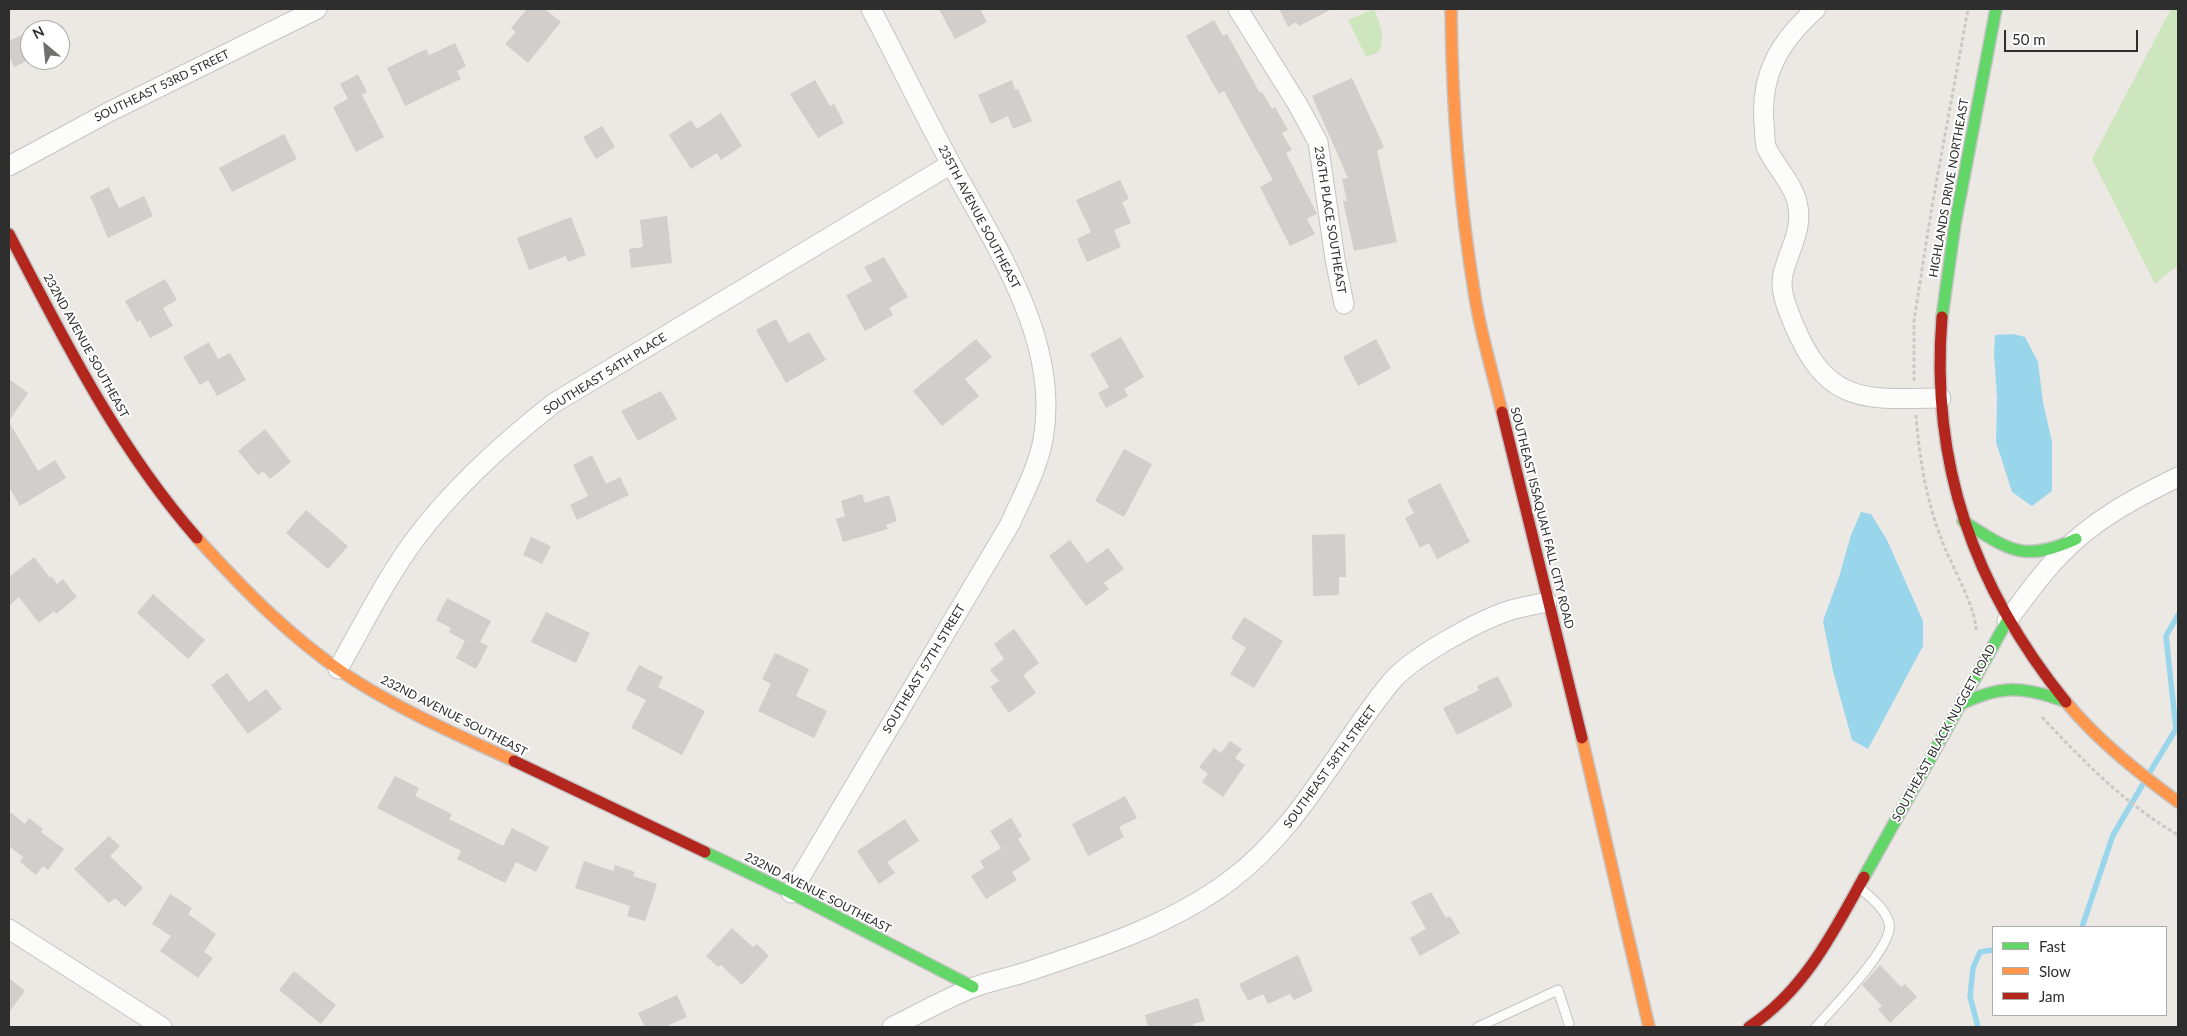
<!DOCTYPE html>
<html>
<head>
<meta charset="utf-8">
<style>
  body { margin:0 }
  #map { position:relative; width:2187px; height:1036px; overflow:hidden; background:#ece8e4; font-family:Lato,sans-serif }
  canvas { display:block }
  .frame { position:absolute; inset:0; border:10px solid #2e2e2e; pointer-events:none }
  .legend { position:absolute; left:1992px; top:926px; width:175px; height:90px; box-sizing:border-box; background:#fff; border:1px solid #ababab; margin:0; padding:6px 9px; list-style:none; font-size:15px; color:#2e2e2e }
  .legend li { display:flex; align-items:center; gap:10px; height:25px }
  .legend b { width:25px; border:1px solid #ababab }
  .north { position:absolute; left:20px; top:20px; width:50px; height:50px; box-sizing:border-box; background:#fff; border:1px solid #ababab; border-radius:50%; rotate:332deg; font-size:14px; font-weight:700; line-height:20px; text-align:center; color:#2e2e2e }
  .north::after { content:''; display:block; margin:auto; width:18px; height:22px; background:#706f6e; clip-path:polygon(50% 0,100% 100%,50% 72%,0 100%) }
  .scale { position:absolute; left:2004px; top:30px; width:134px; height:22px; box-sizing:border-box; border:2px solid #2e2e2e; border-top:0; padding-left:6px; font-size:15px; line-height:18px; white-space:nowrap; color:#2e2e2e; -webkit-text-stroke:4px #fff; paint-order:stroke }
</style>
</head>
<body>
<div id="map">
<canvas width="2187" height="1036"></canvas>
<div class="frame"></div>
<ul class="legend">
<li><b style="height:6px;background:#63d668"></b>Fast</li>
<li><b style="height:6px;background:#ff974d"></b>Slow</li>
<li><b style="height:6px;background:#b3261e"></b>Jam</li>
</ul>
<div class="north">N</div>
<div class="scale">50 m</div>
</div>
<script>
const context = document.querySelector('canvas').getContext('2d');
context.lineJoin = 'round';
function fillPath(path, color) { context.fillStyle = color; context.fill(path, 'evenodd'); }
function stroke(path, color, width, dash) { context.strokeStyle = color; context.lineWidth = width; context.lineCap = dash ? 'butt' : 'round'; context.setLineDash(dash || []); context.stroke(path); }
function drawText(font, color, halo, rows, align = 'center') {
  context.font = font + ' Lato,sans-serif'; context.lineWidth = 4; context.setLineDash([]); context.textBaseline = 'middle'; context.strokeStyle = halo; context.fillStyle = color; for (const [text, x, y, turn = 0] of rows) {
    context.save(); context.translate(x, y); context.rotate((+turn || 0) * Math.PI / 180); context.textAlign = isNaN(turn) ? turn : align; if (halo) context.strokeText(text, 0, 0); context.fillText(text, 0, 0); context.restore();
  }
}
fillPath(new Path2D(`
  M1374 9C1380 25 1386 35 1379 52L1366 57 1348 20Z
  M2171 9H2178V265L2155 284 2092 159Z`), '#cee6be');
fillPath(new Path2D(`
  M2013 334 2025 337 2038 362 2043 402 2052 442V491L2032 506 2012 492 1996 442 1997 397 1994 353 1995 335Z
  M1861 512 1871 514 1887 540 1923 621V646L1868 749 1852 740 1833 671 1823 621 1839 577 1851 535Z`), '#99d6ec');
stroke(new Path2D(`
  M2150 772 2176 729 2166 636 2178 615
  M2082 927 2113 835 2143 784
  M1978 1027 1970 996 1973 968 1980 952 1993 950`), '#99d6ec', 5.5);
fillPath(new Path2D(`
  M527 9H545L561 22 528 63 505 44 516 32 511 28Z
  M939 9H980L987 22 955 39Z
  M1279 9H1332L1299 26 1296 22 1288 27Z
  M1214 20 1223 36 1227 34 1260 93 1262 92 1272 109 1275 107 1288 130 1282 133 1292 150 1286 153 1317 214 1307 219 1315 234 1290 246 1260 187 1273 180 1224 91 1219 94 1186 36Z
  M30 31V59L14 67 9 56V41Z
  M455 43 466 66 457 71 461 79 405 106 387 68 426 49 429 55Z
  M358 74 367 92 362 95 384 137 356 152 333 107 348 99 340 84Z
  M1352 78 1384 147 1377 151 1397 242 1354 251 1343 201H1347L1342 179 1348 178 1312 96Z
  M815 80 830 106 834 104 844 123 818 138 790 94Z
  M1012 80 1015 90 1018 89 1032 121 1013 129 1008 116 991 124 978 95Z
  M721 113 742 146 721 160 717 153 691 169 669 135 691 120 697 129Z
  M602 126 615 147 596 159 583 137Z
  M284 134 297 159 232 192 219 168Z
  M1120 180 1129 199 1122 202 1131 223 1114 230 1121 247 1087 262 1077 239 1091 232 1076 200Z
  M109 187 119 208 144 196 153 216 108 238 90 196Z
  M667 216 672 263 631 268 629 249 643 247 640 220Z
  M571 217 586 255 568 262 566 256 529 270 517 238Z
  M884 257 908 297 889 308 893 315 865 331 846 295 872 281 864 267Z
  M165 279 177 300 163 308 173 326 150 338 140 320 137 322 125 301Z
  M776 319 789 343 809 332 826 360 786 383 756 330Z
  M1121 337 1144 377 1124 389 1128 396 1106 408 1098 393 1109 387 1090 354Z
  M976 339 992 357 965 379 979 396 942 426 913 391Z
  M1376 339 1391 368 1358 386 1343 357Z
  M209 342 218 359 230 353 246 380 217 396 208 380 200 385 183 357Z
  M9 379 28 393 9 421Z
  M661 391 677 419 638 441 621 411Z
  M9 422 38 471 55 460 66 478 20 506 9 487Z
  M265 429 291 462 270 479 263 471 258 475 238 451Z
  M1124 449 1152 464 1124 517 1095 501Z
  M592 455 606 484 620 477 629 495 577 520 570 505 588 496 573 465Z
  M1440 483 1470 542 1437 559 1429 543 1420 548 1405 518 1414 513 1407 500Z
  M862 494 865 503 889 495 897 521 886 525 888 529 843 542 836 519 845 516 841 501Z
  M306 510 348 546 328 569 286 533Z
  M1345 534 1346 577H1339V595L1313 596 1312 535Z
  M531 537 551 546 542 564 523 555Z
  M1070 540 1087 563 1108 548 1124 569 1104 583 1109 589 1086 606 1049 556Z
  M34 557 50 578 51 576 57 584 63 579 77 597 56 614 54 611 39 623 19 597 9 606V577Z
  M153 594 205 640 188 659 137 613Z
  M447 598 491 621 480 642 488 646 476 669 456 658 465 641 449 632 451 628 436 620Z
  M546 612 590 633 576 663 531 642Z
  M1244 617 1283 641 1254 688 1230 674 1246 648 1231 638Z
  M1014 629 1039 663 1023 675 1036 693 1009 713 990 687 999 681 990 670 1004 659 994 644Z
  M775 653 809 669 796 696 827 711 814 738 758 711 771 684 762 679Z
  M639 665 663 677 658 687 705 711 682 755 631 728 646 700 626 690Z
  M227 673 249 702 266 689 282 709 248 734 211 685Z
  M1498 676 1513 706 1457 735 1443 708 1479 690 1477 686Z
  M1230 741 1242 749 1235 758 1245 765 1223 797 1202 782 1208 774 1199 767 1214 748 1221 753Z
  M395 776 419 788 415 796 452 814 449 819 503 846 512 828 549 847 536 872 516 862 505 883 457 859 461 851 377 808Z
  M1125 796 1137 818 1119 827 1124 837 1088 856 1072 824Z
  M9 811 25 824 29 818 43 829 41 832 64 849 48 870 43 866 36 875 20 862 23 857 9 846Z
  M1011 818 1022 836 1018 839 1031 860 1012 872 1017 880 986 899 971 876 984 868 980 861 1001 848 990 831Z
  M905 819 919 841 887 862 895 873 879 884 857 851Z
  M109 836 120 846 110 856 143 888 125 907 115 898 109 903 74 869Z
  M584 861 613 871 615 865 635 872 633 876 657 884 645 921 627 916 630 906 575 888Z
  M1431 892 1446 918 1450 916 1460 933 1420 956 1410 938 1426 929 1411 902Z
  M170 894 192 908 188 914 216 934 204 952 213 958 198 978 160 951 171 936 152 924Z
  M732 928 753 947 757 944 769 956 742 985 721 965 718 967 706 956Z
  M1298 955 1313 991 1294 1000 1290 994 1268 1004 1263 994 1248 1001 1239 984Z
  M1880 965 1901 987 1905 984 1917 997 1890 1023 1878 1009 1882 1006 1862 985Z
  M294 971 336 1005 321 1024 279 990Z
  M9 978 25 991 9 1012Z
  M677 995 687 1017 665 1027H645L638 1013Z
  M1198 998 1205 1021 1193 1024 1194 1027H1148L1145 1015Z`), '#d1cecb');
const lane = new Path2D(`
  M1478 1027 1558 990 1569 1024
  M1816 1027C1831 1010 1896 944 1889 923 1885 908 1870 897 1860 888`);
const street = new Path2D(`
  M1238 9 1298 105 1318 142 1335 259 1344 304
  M1816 9C1780 41 1760 74 1764 123 1765 131 1764 142 1767 149 1775 165 1794 186 1797 202 1804 229 1789 249 1783 274 1779 291 1788 310 1794 325 1828 406 1865 399 1941 398
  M9 166 109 112 317 9
  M2007 621C2024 599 2040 575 2060 555 2093 520 2135 498 2178 477
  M338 669C363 625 386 578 416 538 455 486 503 443 554 403L951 164
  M791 893 1010 524C1022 497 1037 470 1043 440 1061 341 995 246 951 164 923 113 898 60 871 9
  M9 929 162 1027
  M892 1027C918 1014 945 999 972 988 989 981 1008 978 1026 972 1096 949 1168 926 1228 882 1299 830 1336 749 1391 682 1412 657 1476 622 1508 611 1520 607 1534 605 1547 602`);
const fast = new Path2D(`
  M1942 317 1955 224 1996 9
  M1963 521C2009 550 2023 563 2076 539
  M1961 704C2001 685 2023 686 2064 701
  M705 852 791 893 973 987
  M1864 877 2007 621`);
const slow = new Path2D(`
  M1451 9C1452 106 1459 201 1475 297 1481 335 1493 374 1502 412
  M197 538C243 589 291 638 348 676 400 710 458 735 514 761
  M2066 702C2098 741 2138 772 2178 802
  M1582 738 1649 1027`);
const jam = new Path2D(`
  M9 234C64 340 118 448 197 538
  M1942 317C1930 464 1974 588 2066 702
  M1502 412 1582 738
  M514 761 705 852
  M1749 1027C1804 991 1833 933 1864 877`);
stroke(lane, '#c5c4c5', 11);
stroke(street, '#c5c4c5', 21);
stroke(fast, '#c5c4c5', 14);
stroke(slow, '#c5c4c5', 14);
stroke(jam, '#c5c4c5', 14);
stroke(new Path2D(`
  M1914 381V321L1932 206 1968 9
  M1916 415C1919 456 1926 499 1941 538 1950 564 1976 606 1976 631
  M2042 717C2084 762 2125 804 2178 835`), '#c9c9c8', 3, [4, 2.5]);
stroke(lane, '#fcfcfb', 9);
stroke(street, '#fcfcfb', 19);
stroke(fast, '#63d668', 11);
stroke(slow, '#ff974d', 11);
stroke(jam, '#b3261e', 11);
drawText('12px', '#2e2e2e', '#fff', [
  ["SOUTHEAST 53RD STREET",162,86,-26],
  ["HIGHLANDS DRIVE NORTHEAST",1949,188,-80],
  ["235TH AVENUE SOUTHEAST",979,217,62],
  ["236TH PLACE SOUTHEAST",1330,220,81],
  ["232ND AVENUE SOUTHEAST",86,346,61],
  ["SOUTHEAST 54TH PLACE",605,374,-32],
  ["SOUTHEAST ISSAQUAH FALL CITY ROAD",1542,518,76],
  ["SOUTHEAST 57TH STREET",924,669,-59],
  ["232ND AVENUE SOUTHEAST",454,716,27],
  ["SOUTHEAST BLACK NUGGET ROAD",1944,733,-61],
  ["SOUTHEAST 58TH STREET",1330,767,-54],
  ["232ND AVENUE SOUTHEAST",818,893,27]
]);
</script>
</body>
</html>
